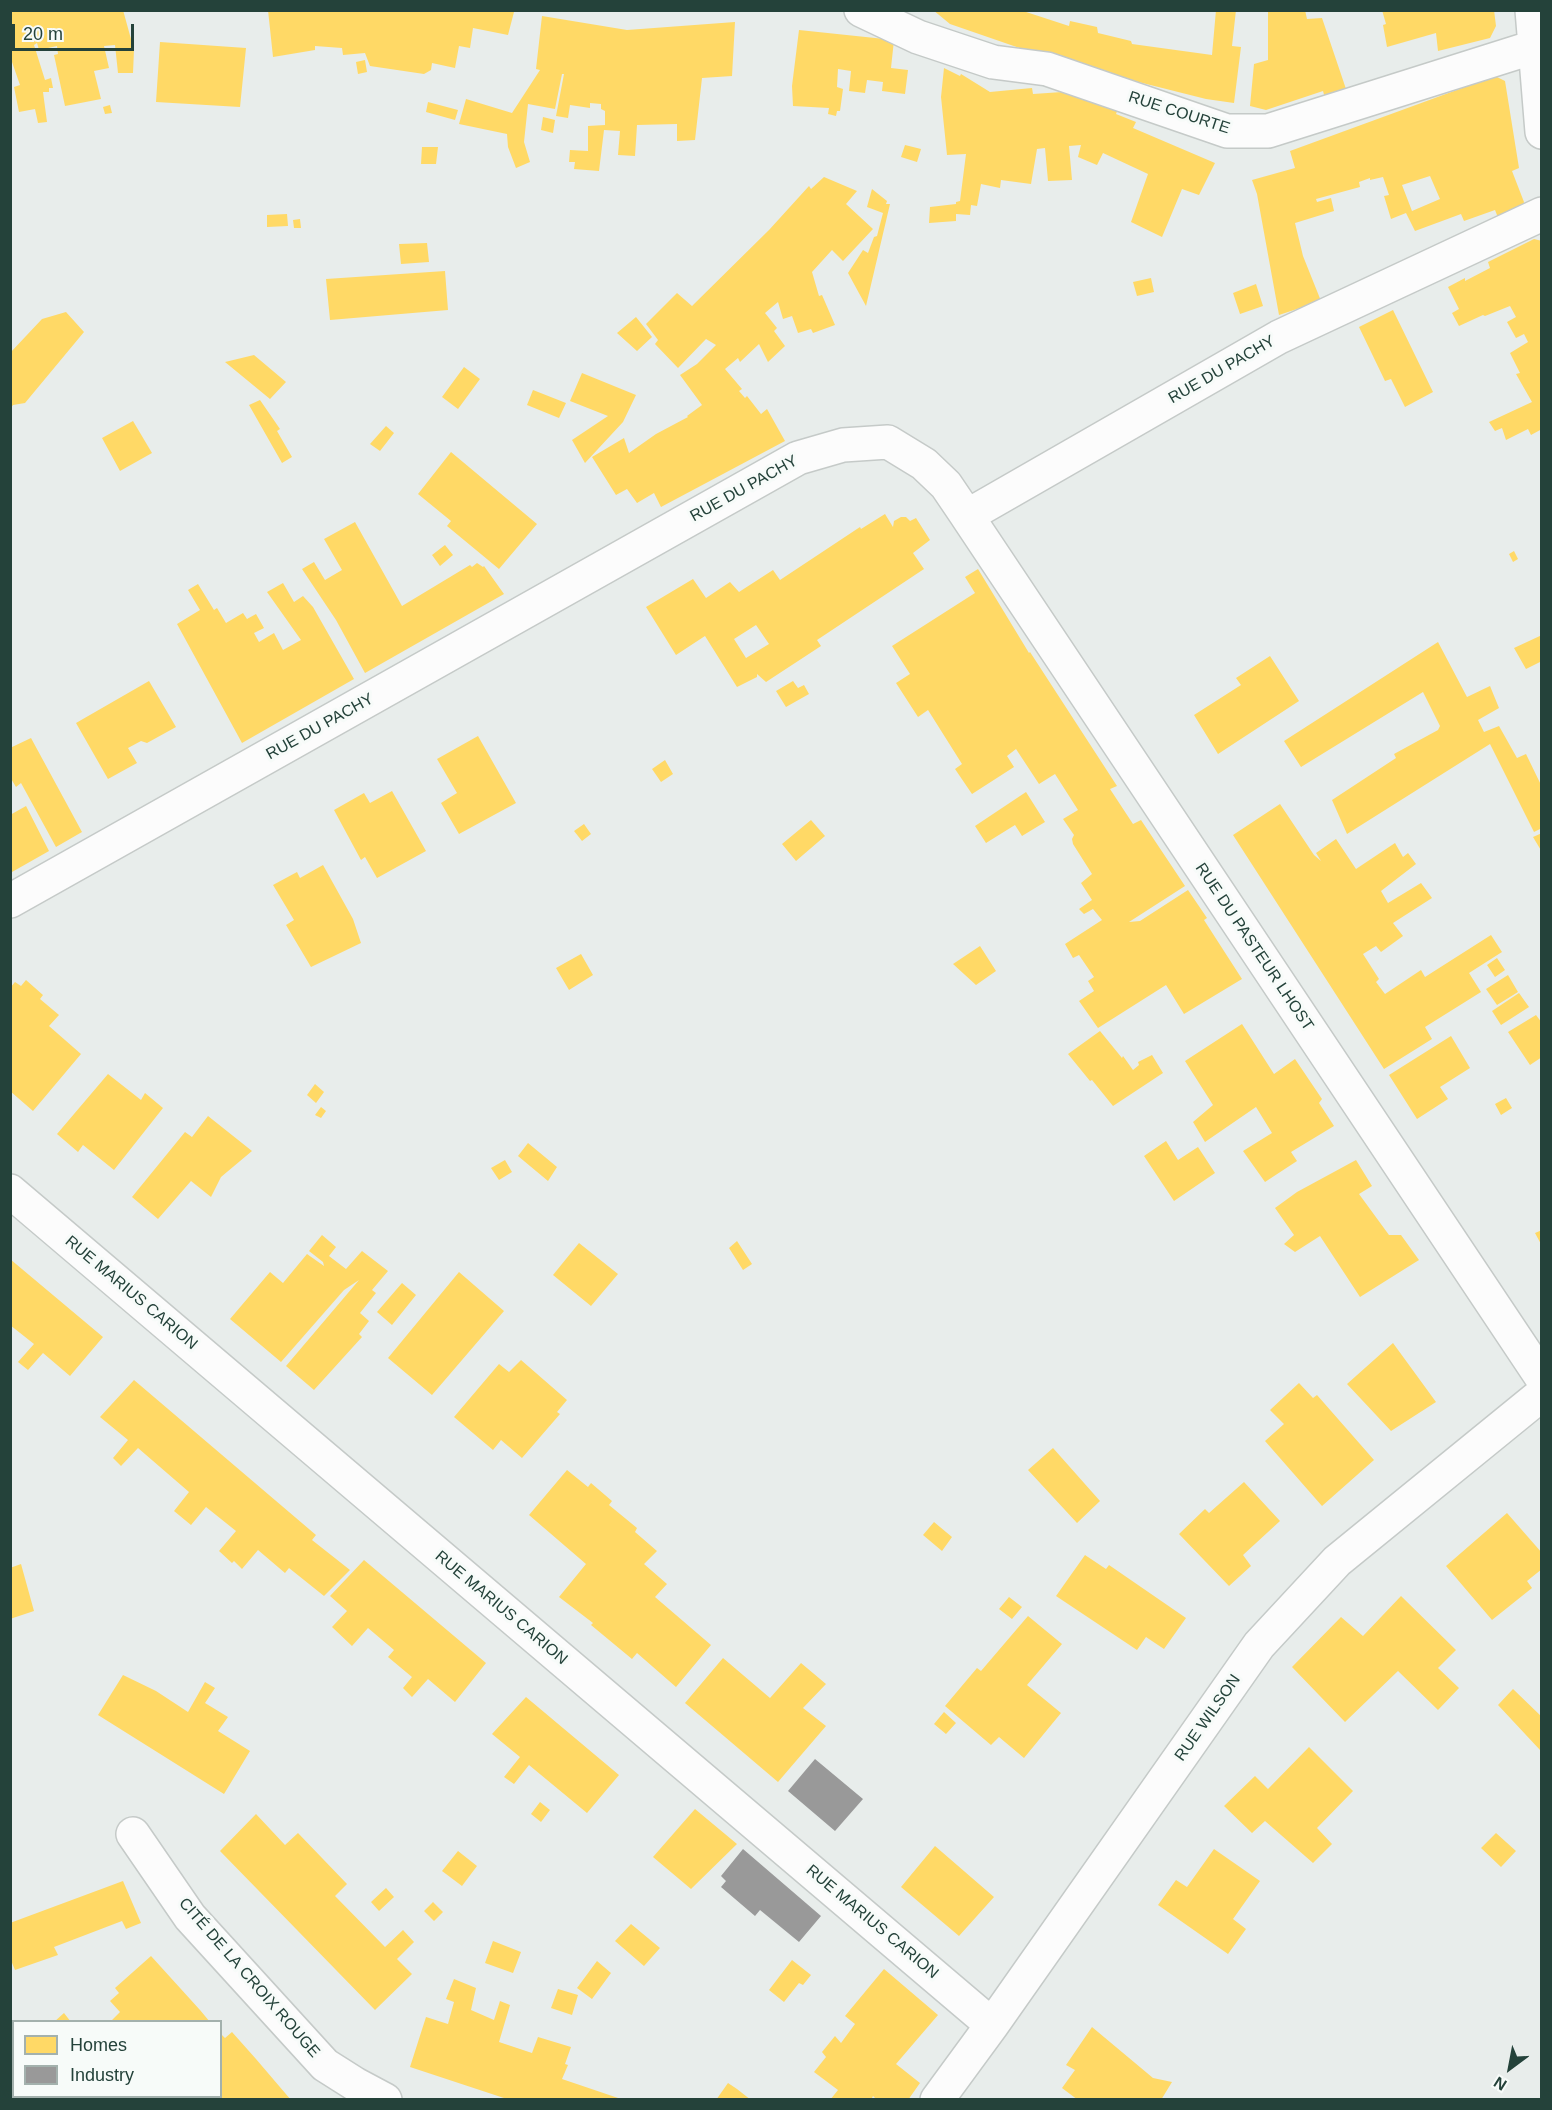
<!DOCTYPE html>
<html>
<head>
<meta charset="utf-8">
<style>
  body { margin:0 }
  #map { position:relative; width:1552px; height:2110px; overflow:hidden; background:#e8edeb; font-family:Arial,sans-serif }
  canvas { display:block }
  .frame { position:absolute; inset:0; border:12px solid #24423a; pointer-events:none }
  .legend { position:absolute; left:12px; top:2020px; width:210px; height:78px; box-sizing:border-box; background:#f7fbf9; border:2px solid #a3b1ad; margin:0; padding:8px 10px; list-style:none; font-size:18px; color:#24423a }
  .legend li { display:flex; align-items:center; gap:12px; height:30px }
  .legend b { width:30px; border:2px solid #a3b1ad }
  .north { position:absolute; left:1480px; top:2038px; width:60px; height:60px; -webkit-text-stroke:4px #f7fbf9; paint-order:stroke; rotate:212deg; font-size:16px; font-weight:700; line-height:24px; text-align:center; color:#24423a }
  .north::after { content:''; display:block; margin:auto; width:21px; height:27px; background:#24423a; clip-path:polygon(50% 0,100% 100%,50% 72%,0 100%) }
  .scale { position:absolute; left:12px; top:24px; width:122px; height:27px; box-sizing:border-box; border:3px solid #24423a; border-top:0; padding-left:8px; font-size:18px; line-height:21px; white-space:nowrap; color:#24423a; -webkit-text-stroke:4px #f7fbf9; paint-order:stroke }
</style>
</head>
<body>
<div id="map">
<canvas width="1552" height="2110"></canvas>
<div class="frame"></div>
<ul class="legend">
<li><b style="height:16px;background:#ffd966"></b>Homes</li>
<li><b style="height:16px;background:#999"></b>Industry</li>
</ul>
<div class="north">N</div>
<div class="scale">20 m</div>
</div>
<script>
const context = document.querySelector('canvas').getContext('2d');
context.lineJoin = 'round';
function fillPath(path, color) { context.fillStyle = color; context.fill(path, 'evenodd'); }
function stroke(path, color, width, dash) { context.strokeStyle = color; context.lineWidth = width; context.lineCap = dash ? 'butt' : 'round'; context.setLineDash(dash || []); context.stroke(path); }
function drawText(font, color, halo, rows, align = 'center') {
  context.font = font + ' Arial,sans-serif'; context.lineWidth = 6; context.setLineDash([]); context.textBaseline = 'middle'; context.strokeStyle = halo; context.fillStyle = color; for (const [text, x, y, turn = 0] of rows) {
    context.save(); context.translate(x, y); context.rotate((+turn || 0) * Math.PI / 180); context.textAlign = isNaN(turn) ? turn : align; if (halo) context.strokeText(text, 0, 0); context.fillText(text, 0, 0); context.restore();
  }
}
fillPath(new Path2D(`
  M10 10H123L134 50 133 73H118L115 45 104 46 109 68 94 71 101 99 65 106 54 55 58 54 57 46 39 50 37 43 34 45 45 80 51 78 53 88H49V92H43L47 122 38 123 35 109 19 112 14 87 20 85 12 62 10 63Z
  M268 10H513L514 12 508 35 473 28 470 48 459 46 455 68 432 63 431 70 424 74 370 66 365 53 343 55 342 48 315 46V50L273 57Z
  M933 10H1020L1069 26 1070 21 1097 27 1098 33 1131 41 1132 44 1212 55 1216 10H1236L1232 46 1241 47 1234 103 1206 99 1063 63 950 24Z
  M1268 10H1305L1307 19 1322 18 1346 89 1325 98 1323 91 1266 110 1250 106 1254 64 1268 60Z
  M1382 10H1494L1496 26 1490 38 1438 51 1436 33 1387 47 1383 25 1386 24Z
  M542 16 627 30 735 22 732 76 702 78 695 140 677 141V124L637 125 635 156 618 155 620 131 604 130 599 171 574 169 575 162H569L570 150 588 151V126L605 125V111L601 109V104L590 103V108L570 105 568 118 556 116 564 74H562L555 109 528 104 524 142 530 162 516 168 508 147 507 134 459 124 466 99 512 113 540 70 536 69Z
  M799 30 894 40 891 68 908 70 905 94 882 91 883 82 867 80 865 93 849 91 851 71 838 69 837 87 843 89 840 111H837L836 116 828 114 829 108 793 106 792 86Z
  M160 42 246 48 240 107 156 102Z
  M365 60 367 72 358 74 356 62Z
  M944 68 960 76 961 74 990 92 1032 88 1033 94 1077 91 1118 109 1116 114 1136 122 1133 128 1215 163 1199 195 1182 189 1162 237 1131 222 1148 174 1103 153 1097 165 1078 157 1081 145 1069 146 1072 180 1048 181 1045 148 1037 149 1031 184 1001 180 1000 188 981 184 977 206 971 205 970 215 956 214V221L929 223 930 207 956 204V202L960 201 966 154 947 155 941 97Z
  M1495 76 1505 81 1519 168 1512 171 1524 202 1521 212 1499 220 1495 210 1464 221 1461 214 1415 231 1406 213 1391 219 1384 196 1389 195 1383 177 1370 180V178L1359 182 1360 187 1316 199 1317 202 1331 198 1334 211 1295 223 1303 256 1321 301 1279 315 1257 194 1252 180 1295 168 1290 151ZM1430 176 1440 199 1412 211 1402 185Z
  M428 102 458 110 455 120 426 112Z
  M110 105 112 113 105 114 103 107Z
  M543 117 555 120 553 133 541 130Z
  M905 145 921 149 917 162 901 157Z
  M422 147H438L436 164H421Z
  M824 177 857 191 846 204 873 229 843 261 832 250 812 272 819 296 822 295 835 325 813 333 811 329 798 333 792 316 783 319 778 302 765 313 777 328 774 331 785 346 768 362 759 344 740 362 738 358 725 369 742 389 739 391 745 398 747 396 761 414 767 409 785 441 661 507 654 493 637 503 627 489 616 495 592 457 624 438 629 453 656 434 688 417 687 416 702 405 680 375 697 364 716 345 706 339 678 368 655 344 658 340 646 324 677 293 692 306 769 230 809 186 811 189Z
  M872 189 887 201 886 204H890L866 306 848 273 863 250 868 253 874 237 877 236 883 213 867 207Z
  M287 214 288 226 267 227V215Z
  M300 219 301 228H294L293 220Z
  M1534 239 1542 241V429L1531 435 1528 429 1506 440 1502 428 1495 431 1489 422 1532 402 1516 374 1520 373 1510 353 1528 342 1524 334 1516 338 1507 322 1516 317 1510 306 1485 316 1483 315 1459 326 1452 313 1459 309 1448 287 1465 278V281L1490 268 1488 262Z
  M427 243 429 262 401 264 399 244Z
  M445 271 448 310 330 320 326 279Z
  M1151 278 1154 292 1137 296 1133 282Z
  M1256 284 1263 306 1240 314 1233 293Z
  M1393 310 1433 392 1405 407 1391 379 1385 381 1359 327Z
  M66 312 84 332 25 403 13 405 10 409V353L42 319Z
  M636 317 652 337 637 351 617 333Z
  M254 355 286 382 270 399 225 362Z
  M464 367 480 379 458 409 442 397Z
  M582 373 636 395 623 422 585 463 572 440 608 416 570 401Z
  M533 390 566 403 559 418 527 405Z
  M260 400 280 429 277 431 292 457 282 463 249 405Z
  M133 421 152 453 120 471 102 438Z
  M386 426 394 433 380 451 370 444Z
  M451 452 537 524 499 569 447 526 451 521 418 494Z
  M885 514 893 527 894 521 901 517H906L910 521 916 518 930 540 913 553 924 569 817 640 821 646 766 682 757 674V677L737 687 705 636 676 655 646 607 693 579 706 598 730 582 739 592 773 570 780 580 860 527 861 529ZM756 625 769 644 746 658 734 639Z
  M355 522 402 606 470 565 472 567 477 563 483 567 484 566 504 594 365 673 336 620 302 569 314 562 325 580 342 570 324 539Z
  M445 545 453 555 440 566 432 555Z
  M1514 551 1518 559 1513 562 1509 554Z
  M978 569 1029 653 1030 652 1117 786 1110 789 1133 824 1141 820 1185 886 1129 922 1140 921 1188 890 1207 918 1204 920 1242 979 1184 1014 1166 985 1098 1028 1079 1001 1094 991 1088 981 1094 977 1079 955 1073 958 1065 944 1102 920 1093 909 1084 914 1079 909 1092 900 1081 883 1092 874 1073 844 1072 839 1074 835 1063 819 1078 810 1055 774 1039 784 1016 749 1007 756 1014 767 972 794 955 769 962 764 928 710 918 717 896 683 910 674 892 646 975 593 965 577Z
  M283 583 294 602 303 596 313 607 354 679 242 743 177 624 200 610 188 590 198 584 214 610 217 608 226 623 243 613 247 619 256 614 264 628 254 633 259 642 274 633 283 650 301 640 267 592Z
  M1542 635V661L1526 669 1514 648Z
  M1438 642 1467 697 1490 686 1499 708 1478 720 1484 732 1499 726 1517 758 1526 754 1542 787V828L1534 832 1490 744 1347 834 1332 800 1396 758 1394 754 1438 730 1440 726 1423 692 1301 767 1284 741Z
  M1270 656 1299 701 1218 754 1194 715 1241 685 1236 678Z
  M149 681 176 727 147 743 141 741 128 748 137 763 108 779 76 723Z
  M793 681 798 688 804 685 809 694 786 707 776 691Z
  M478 736 516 803 459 834 441 803 457 793 437 759Z
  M31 738 82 832 56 847 21 783 16 787 10 777V748Z
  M665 760 673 774 661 782 652 769Z
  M392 791 426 851 377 878 365 857 361 860 334 810 364 793 370 803Z
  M1026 792 1045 822 1022 836 1015 825 986 843 975 826Z
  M1280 804 1314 855 1321 861 1316 853 1336 839 1356 869 1395 843 1403 857 1408 853 1416 864 1381 891 1388 903 1421 883 1432 898 1393 923 1403 936 1381 952 1376 946 1363 954 1379 979 1376 982 1385 994 1421 970 1425 977 1491 935 1502 952 1469 973 1481 992 1425 1027 1432 1039 1384 1069 1233 835Z
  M26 806 49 851 12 872 10 868V815Z
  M811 820 825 836 796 861 782 844Z
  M584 824 591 834 582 841 574 831Z
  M1542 833V852L1533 837Z
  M323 865 353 919 361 943 311 967 286 925 294 920 273 885 297 872 300 878Z
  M980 946 996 971 976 985 953 964Z
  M581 954 593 975 569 990 556 968Z
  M1497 958 1505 970 1495 977 1487 965Z
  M1508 975 1518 992 1497 1005 1486 989Z
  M26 980 43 995 40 999 59 1015 49 1026 81 1054 33 1111 10 1091V988L15 982 21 986Z
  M1519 993 1529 1007 1501 1025 1492 1011Z
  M1536 1015 1542 1023V1057L1530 1065 1508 1032Z
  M1242 1024 1274 1074 1295 1059 1322 1099 1319 1103 1334 1126 1291 1152 1297 1161 1265 1182 1243 1151 1272 1133 1256 1107 1205 1142 1193 1122 1213 1105 1185 1061Z
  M1100 1031 1122 1058 1123 1056 1133 1070 1139 1065 1138 1062 1152 1055 1163 1073 1113 1106 1092 1080 1090 1081 1068 1054Z
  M1451 1036 1470 1068 1440 1087 1448 1099 1417 1119 1389 1075Z
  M108 1074 141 1100 145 1093 163 1108 114 1170 83 1145 78 1152 57 1134Z
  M315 1084 324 1092 316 1103 307 1095Z
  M1506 1098 1512 1108 1501 1115 1495 1104Z
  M321 1107 326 1111 321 1118 315 1115Z
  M208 1116 252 1151 221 1177 211 1197 191 1181 158 1219 132 1197 185 1132 192 1137Z
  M1166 1141 1178 1160 1198 1147 1215 1173 1174 1201 1144 1156Z
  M528 1143 557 1167 548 1181 518 1156Z
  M505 1160 512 1172 499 1180 491 1168Z
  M1356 1160 1372 1186 1359 1194 1389 1235H1401L1419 1260 1360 1297 1320 1236 1295 1252 1284 1244 1294 1235 1275 1208 1297 1192Z
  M1542 1230V1246L1535 1233Z
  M322 1235 336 1247 329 1256 346 1269 362 1251 388 1271 372 1290 376 1293 360 1313 369 1321 359 1334 362 1337 314 1390 286 1366 359 1280 344 1290 281 1362 230 1319 270 1272 283 1283 307 1254 324 1266 323 1262 309 1251Z
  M737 1241 752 1264 743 1270 729 1248Z
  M579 1243 618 1274 591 1306 553 1275Z
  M10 1259 103 1337 70 1376 43 1353 28 1370 18 1362 34 1344 10 1325Z
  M459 1272 504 1311 432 1395 388 1358Z
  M402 1283 416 1295 392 1325 377 1312Z
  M1393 1343 1436 1402 1391 1431 1347 1384Z
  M521 1360 567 1400 557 1412 560 1414 522 1458 501 1440 493 1450 454 1417 499 1364 509 1372Z
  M134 1380 316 1535 312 1540 350 1570 324 1596 289 1568 285 1573 258 1550 242 1569 234 1561 232 1563 219 1551 236 1531 206 1507 191 1525 174 1511 189 1492 138 1448 121 1466 113 1458 128 1440 100 1417Z
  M1299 1383 1313 1398 1317 1395 1374 1460 1322 1506 1265 1441 1284 1424 1270 1410Z
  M1053 1448 1100 1501 1077 1523 1028 1470Z
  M567 1470 588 1487 591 1483 612 1501 609 1505 637 1528 635 1532 657 1551 644 1564 667 1584 655 1597 711 1645 676 1687 637 1653 632 1659 591 1625 593 1623 559 1597 586 1564 529 1515Z
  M1244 1482 1280 1521 1243 1555 1251 1566 1229 1586 1179 1534 1205 1509 1209 1513Z
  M1507 1513 1542 1553V1569L1527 1581 1532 1588 1492 1620 1446 1566Z
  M934 1522 952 1537 942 1551 923 1535Z
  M1085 1555 1106 1569 1109 1565 1186 1618 1164 1649 1146 1637 1137 1650 1056 1596Z
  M364 1560 486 1663 455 1702 428 1679 412 1697 403 1688 412 1677 388 1657 394 1650 368 1628 352 1646 332 1627 347 1611 330 1596Z
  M21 1564 34 1611 10 1619V1568Z
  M1401 1596 1456 1650 1438 1668 1459 1688 1438 1710 1398 1671 1345 1722 1292 1667 1341 1617 1363 1636Z
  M1009 1597 1022 1607 1012 1619 999 1609Z
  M1028 1616 1062 1644 1027 1685 1061 1713 1024 1758 999 1737 991 1745 945 1706 977 1668 981 1671Z
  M723 1658 770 1698 801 1663 826 1684 803 1708 826 1726 778 1782 685 1703Z
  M123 1675 156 1691 188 1712 205 1682 215 1688 205 1703 228 1717 218 1731 250 1751 224 1794 98 1715Z
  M1513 1689 1542 1717 1540 1750 1498 1705Z
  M526 1697 619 1775 587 1813 529 1765 514 1784 504 1777 520 1757 492 1734Z
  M944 1712 956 1723 946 1734 934 1724Z
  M1309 1747 1353 1791 1317 1828 1332 1844 1313 1863 1265 1821 1252 1833 1224 1806 1255 1776 1268 1789Z
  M540 1802 550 1810 541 1822 531 1814Z
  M695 1809 737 1844 691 1889 653 1857Z
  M256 1814 285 1845 298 1833 347 1884 335 1896 385 1947 403 1930 414 1942 397 1959 412 1974 375 2010 220 1851Z
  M1496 1833 1516 1851 1501 1867 1481 1848Z
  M935 1846 994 1897 959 1936 901 1887Z
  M1214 1849 1260 1881 1233 1919 1246 1929 1228 1954 1158 1905 1176 1880 1187 1887Z
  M458 1851 477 1866 462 1886 442 1871Z
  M123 1881 141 1923 126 1929 122 1921 54 1947 58 1955 15 1970 10 1958V1923Z
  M386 1888 394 1897 379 1911 371 1902Z
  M433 1902 443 1912 434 1921 424 1911Z
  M631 1924 660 1948 644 1966 615 1941Z
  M493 1941 521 1952 513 1973 485 1963Z
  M151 1956 200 2010 210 2022H110L120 2012 110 2001 119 1993 115 1988Z
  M792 1960 811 1975 803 1985 799 1983 784 2002 769 1990Z
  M597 1961 611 1973 592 1999 577 1988Z
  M884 1969 938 2015 896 2064 920 2083 908 2100H877L873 2096 871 2100H830L838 2090 814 2072 826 2057 822 2052 835 2036 841 2043 855 2024 845 2016Z
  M454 1979 476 1988 471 2010 494 2020 500 2001 510 2005 499 2042 532 2053 538 2037 571 2047 565 2064 568 2065 562 2079 624 2100H510L410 2067 426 2017 448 2024 454 2002 446 1999Z
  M558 1989 578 1995 572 2015 551 2008Z
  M64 2013 71 2022H54Z
  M1092 2027 1153 2078 1172 2082 1161 2100H1078L1062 2088 1075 2070 1066 2065Z
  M232 2032 256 2059 291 2100H199L196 2097H220V2033L225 2038Z
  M728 2083 737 2089 751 2100H716Z`), '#ffd966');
fillPath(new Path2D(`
  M815 1759 863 1799 835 1831 788 1791Z
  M743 1849 821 1916 799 1942 760 1910 755 1916 721 1887 726 1881 721 1876Z`), '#999');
const minor = new Path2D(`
  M861 10 918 37 993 62 1047 69 1227 131H1268L1534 47
  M1532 10 1542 132
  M967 516 1542 1378
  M10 901 798 458 843 445 888 442 924 464 946 485 967 516 1279 337 1542 214
  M10 1191 992 2025
  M133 1834 190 1917 325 2065 355 2084 385 2100
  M937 2100 992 2025 1259 1645 1337 1561 1542 1394`);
stroke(minor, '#c5cac8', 36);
stroke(minor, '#fcfcfc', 33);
drawText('16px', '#24423a', '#f7fbf9', [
  ["RUE COURTE",1179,113,18],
  ["RUE DU PACHY",1222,370,-30],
  ["RUE DU PACHY",744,489,-29],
  ["RUE DU PACHY",320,727,-29],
  ["RUE DU PASTEUR LHOST",1254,947,56],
  ["RUE MARIUS CARION",131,1293,40],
  ["RUE MARIUS CARION",501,1608,40],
  ["RUE WILSON",1208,1718,-55],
  ["RUE MARIUS CARION",872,1922,40],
  ["CITÉ DE LA CROIX ROUGE",249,1978,49]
]);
</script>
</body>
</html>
